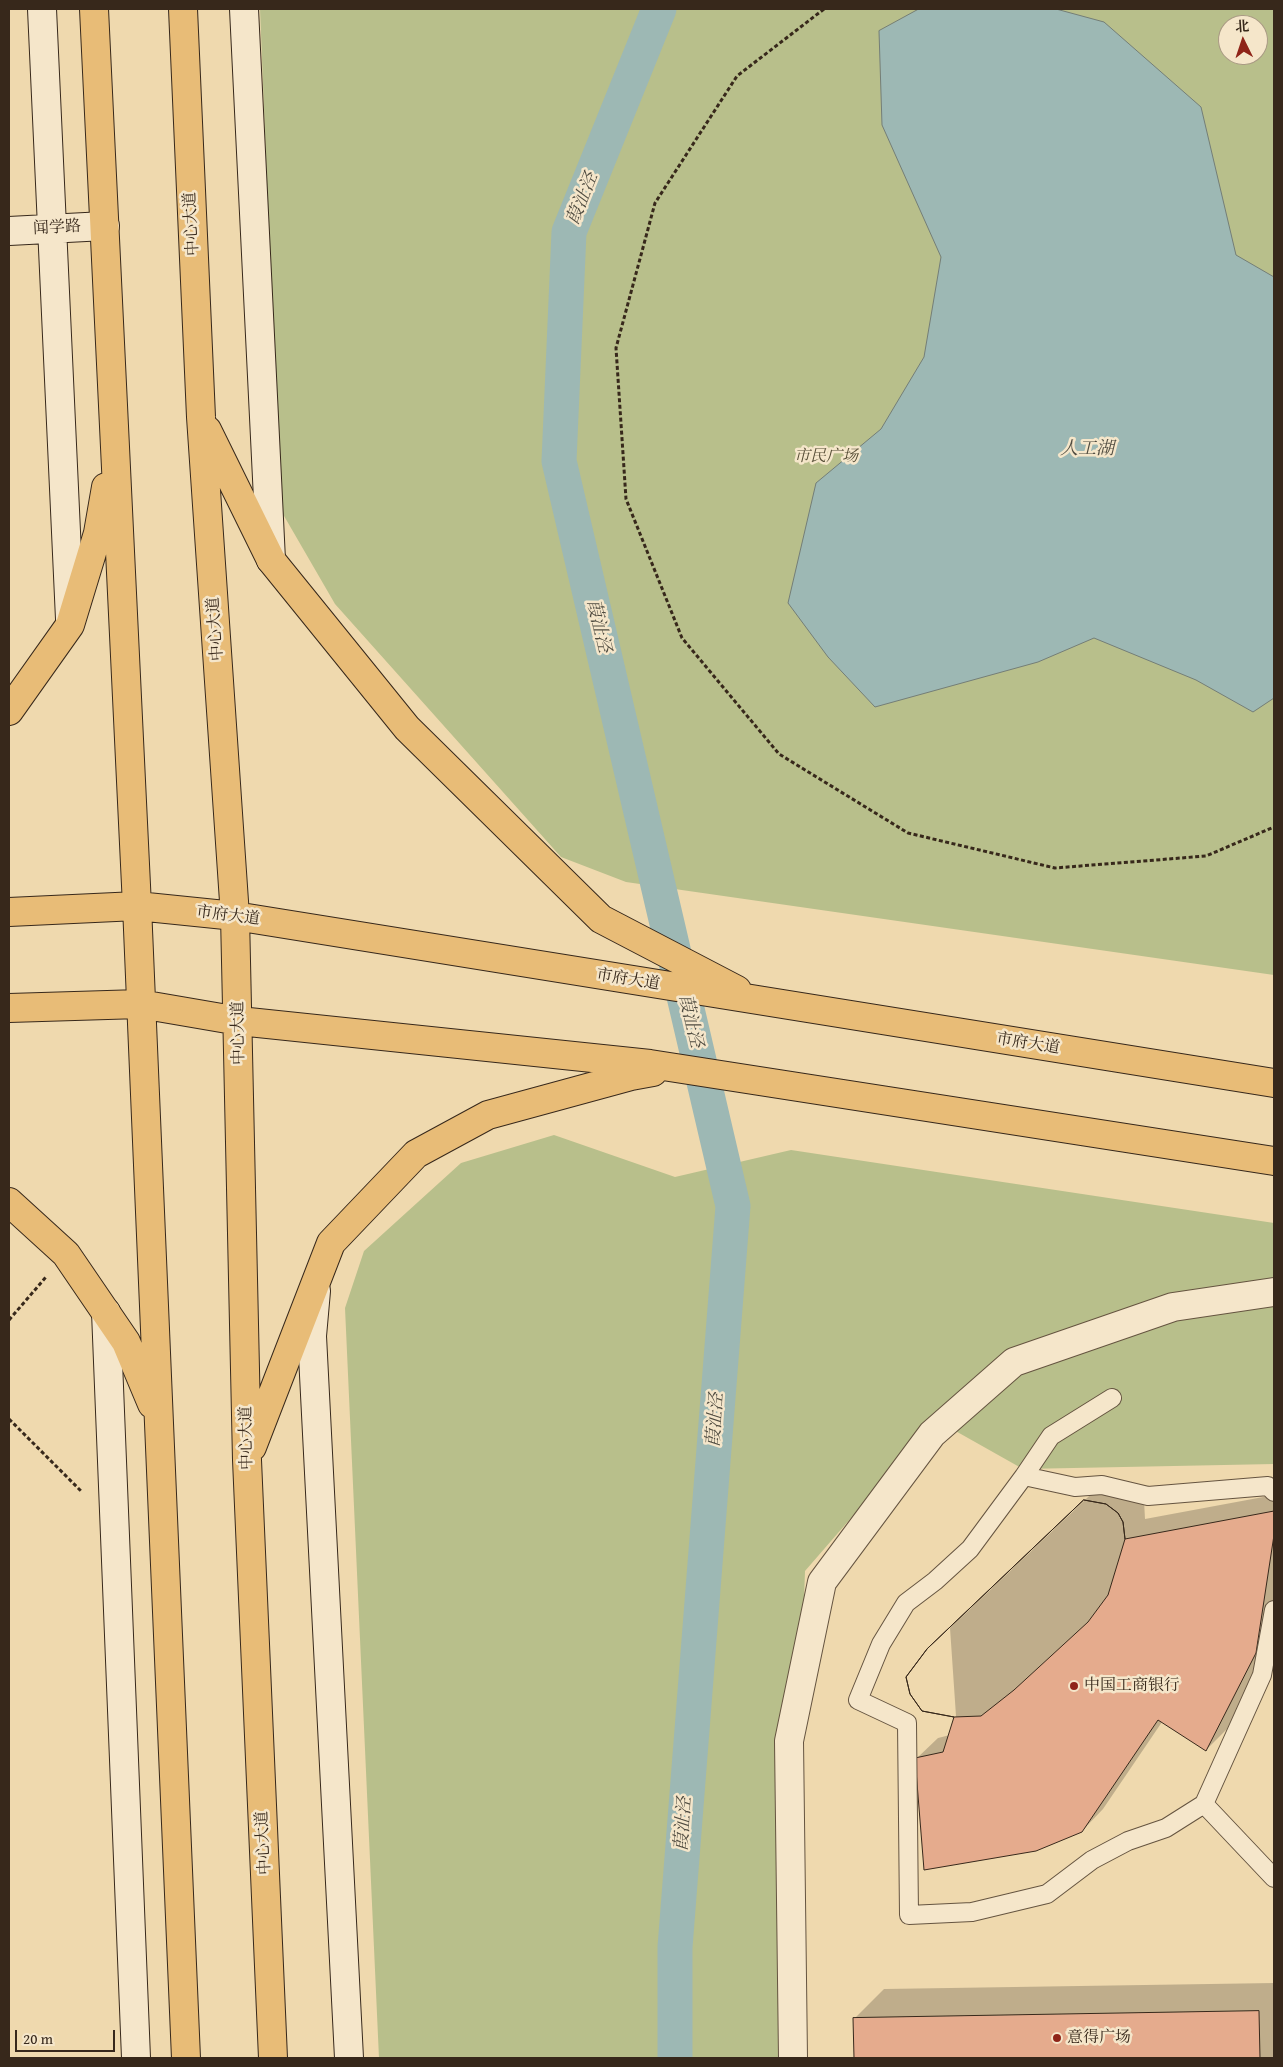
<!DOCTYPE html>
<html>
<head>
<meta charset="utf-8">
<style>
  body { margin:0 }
  #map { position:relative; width:1283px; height:2067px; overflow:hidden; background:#efd9ae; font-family:"Gentium Book Plus","Noto Serif SC",serif }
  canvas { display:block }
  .frame { position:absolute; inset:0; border:10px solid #37281b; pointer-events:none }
  .north { position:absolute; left:1218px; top:15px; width:50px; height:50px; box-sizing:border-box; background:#f5e6ca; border:1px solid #a99a84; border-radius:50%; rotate:356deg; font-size:14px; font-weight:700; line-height:20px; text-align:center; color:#37281b }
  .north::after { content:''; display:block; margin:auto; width:18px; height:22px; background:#8f2418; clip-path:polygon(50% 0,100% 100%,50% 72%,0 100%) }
  .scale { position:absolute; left:15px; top:2030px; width:100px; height:22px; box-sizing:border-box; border:2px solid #37281b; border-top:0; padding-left:6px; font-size:15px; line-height:18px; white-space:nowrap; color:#37281b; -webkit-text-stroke:4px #f5e6ca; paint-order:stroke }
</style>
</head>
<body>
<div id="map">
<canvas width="1283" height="2067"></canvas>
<div class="frame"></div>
<div class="north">北</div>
<div class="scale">20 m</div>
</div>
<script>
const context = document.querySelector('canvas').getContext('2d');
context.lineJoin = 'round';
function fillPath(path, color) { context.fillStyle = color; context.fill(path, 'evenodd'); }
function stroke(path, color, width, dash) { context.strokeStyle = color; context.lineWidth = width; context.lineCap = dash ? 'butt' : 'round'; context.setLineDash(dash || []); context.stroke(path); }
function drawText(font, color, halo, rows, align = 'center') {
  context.font = font + ' "Gentium Book Plus","Noto Serif SC",serif'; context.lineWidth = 5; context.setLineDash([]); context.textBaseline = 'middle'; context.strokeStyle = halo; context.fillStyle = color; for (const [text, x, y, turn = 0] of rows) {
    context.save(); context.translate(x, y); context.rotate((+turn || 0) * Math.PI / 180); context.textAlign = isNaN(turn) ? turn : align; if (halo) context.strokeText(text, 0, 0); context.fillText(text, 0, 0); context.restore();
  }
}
fillPath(new Path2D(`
  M260 9H1274V975L626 882 561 857 335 604 280 509ZM1228 25H1258V55H1228Z
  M554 1135 675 1177 791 1150 1274 1223V1464L1023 1469 936 1420 805 1571 788 2058H379L345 1308 364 1251 461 1163Z`), '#b8bf8b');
const water = new Path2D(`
  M919 9H1056L1104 22 1201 107 1236 255 1274 277V698L1253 712 1196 680 1094 638 1038 662 875 707 828 657 788 603 816 483 881 429 924 357 941 257 882 125 879 31Z`);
fillPath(water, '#9db8b4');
stroke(water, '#747e77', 1);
fillPath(new Path2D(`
  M1106 1480 1144 1500 1145 1519 1274 1495V1635L1227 1729 1206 1750 1162 1722 1103 1809 1082 1831 916 1759 938 1738 950 1735 956 1716 950 1628Z
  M1274 1983V2058H855V2018L884 1989Z`), '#0003');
stroke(new Path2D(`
  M659 9 569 232 559 461 733 1206 675 1947V2058`), '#9db8b4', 35);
const building = new Path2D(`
  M1084 1500 1106 1504 1118 1513 1123 1522 1125 1539 1274 1511V1535L1256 1653 1206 1751 1158 1720 1082 1832 1036 1851 924 1870 915 1758 943 1752 954 1717 922 1711 910 1694 906 1677 927 1649Z
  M1084 1500 1106 1504 1118 1513 1123 1522 1125 1539 1108 1595 1088 1622 1014 1690 981 1716 954 1717 922 1711 910 1694 906 1677 927 1649Z
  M1259 2011 1260 2058H854L853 2018Z`);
fillPath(building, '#e5ab8d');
stroke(building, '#37281b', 1);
const lane = new Path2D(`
  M1112 1398 1051 1436 1024 1476 1075 1487 1102 1485 1148 1496 1268 1486 1274 1492
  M1024 1476 970 1549 935 1581 906 1603 881 1644 858 1700 907 1723 909 1915 972 1912 1047 1894 1092 1860 1128 1841 1166 1828 1204 1804
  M1274 1610 1262 1675 1204 1804 1274 1878`);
const street = new Path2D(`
  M793 2058 789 1741 822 1582 932 1434 1014 1362 1173 1307 1274 1292`);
const secondary = new Path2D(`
  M42 9 70 619
  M244 9 271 560
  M9 231 105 226
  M316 1291 312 1336 349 2058
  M106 1312 136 2058`);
const primary = new Path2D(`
  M94 9 137 906 186 2058
  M183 9 201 417 235 916 247 1460 273 2058
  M207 430 271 560 407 728 601 919 737 990
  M9 711 70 625 98 533 106 487
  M9 912 137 906 235 916 1274 1083
  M9 1008 140 1004 239 1021 650 1064 1274 1161
  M9 1202 66 1254 126 1342 152 1404
  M252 1447 331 1243 416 1154 488 1115 631 1076 653 1072`);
stroke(lane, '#655440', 20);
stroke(street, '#655440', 30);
stroke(secondary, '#37281b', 30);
stroke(primary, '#37281b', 30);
stroke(new Path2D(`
  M824 9 737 76 655 203 616 348 626 499 682 638 779 754 908 833 1055 868 1206 856 1274 827
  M9 1320 46 1277
  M9 1419 81 1491`), '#37281b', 3, [4, 2.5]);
stroke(lane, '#f5e6ca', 18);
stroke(street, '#f5e6ca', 28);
stroke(secondary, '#f5e6ca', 28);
stroke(primary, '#e8bc77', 28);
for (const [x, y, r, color] of [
  [1074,1686,5,"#8f2418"],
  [1057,2038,5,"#8f2418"]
]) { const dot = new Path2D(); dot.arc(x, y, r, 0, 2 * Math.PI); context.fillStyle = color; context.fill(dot); stroke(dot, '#f5e6ca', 2); }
drawText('16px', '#37281b', '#f5e6ca', [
  ["中心大道",192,224,-93],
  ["闻学路",57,228,-3],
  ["中心大道",216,629,-94],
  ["市府大道",228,916,7],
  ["市府大道",628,980,9],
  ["中心大道",239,1033,-91],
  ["市府大道",1028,1044,9],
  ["中心大道",247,1438,-91],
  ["中心大道",264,1843,-93]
]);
drawText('italic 16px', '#574e37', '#f5e6ca', [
  ["市民广场",826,457]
]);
drawText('16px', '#37281b', '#f5e6ca', [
  ["中国工商银行",1084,1686],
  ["意得广场",1067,2038]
], 'left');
drawText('italic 18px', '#504c41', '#f5e6ca', [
  ["葭沚泾",583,199,-68],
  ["人工湖",1087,449],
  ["葭沚泾",598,626,77],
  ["葭沚泾",690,1021,77],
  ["葭沚泾",716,1420,-86],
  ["葭沚泾",684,1824,-86]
]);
</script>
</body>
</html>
